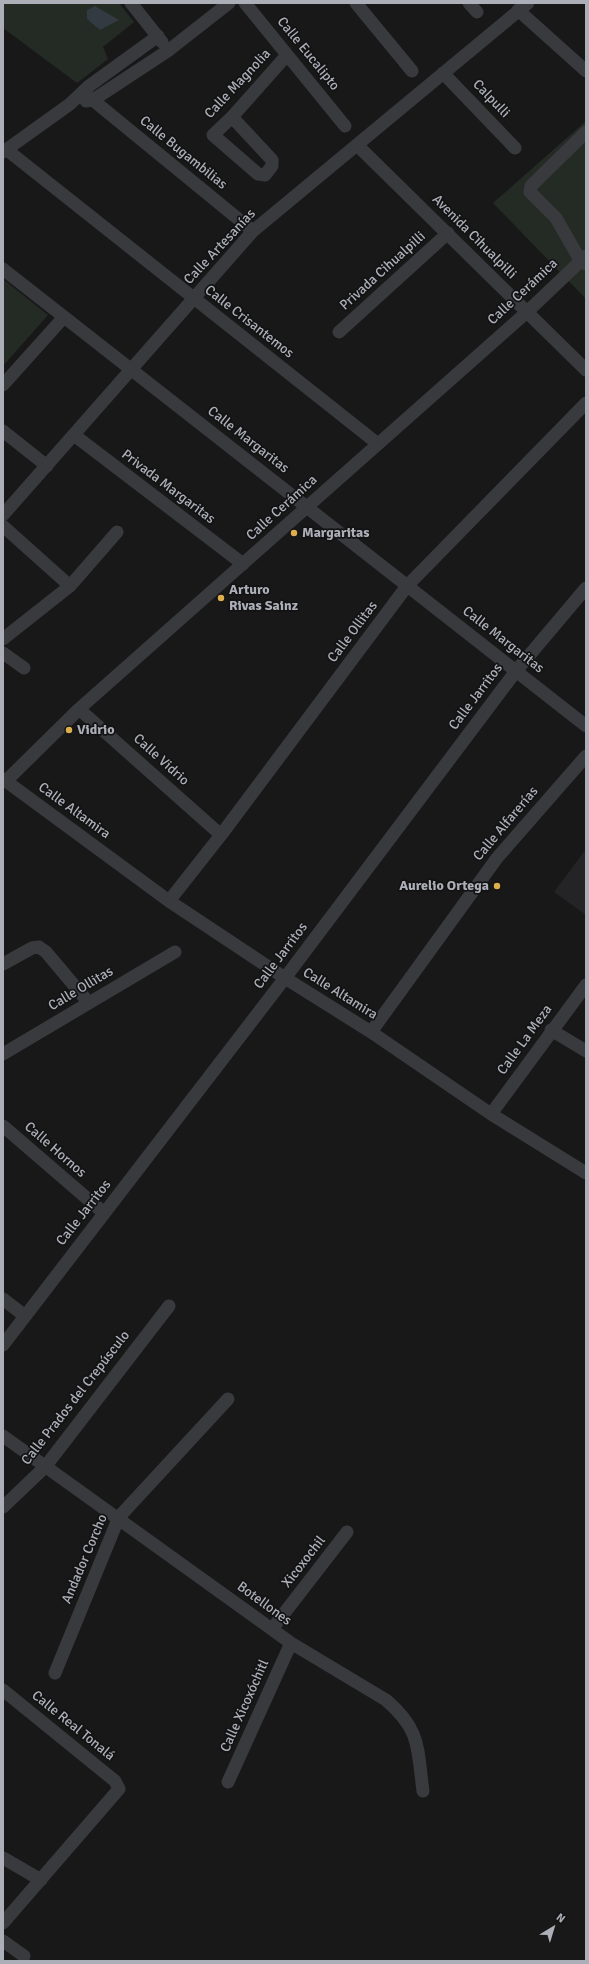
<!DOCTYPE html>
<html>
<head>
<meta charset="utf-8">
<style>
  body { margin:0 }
  #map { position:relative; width:589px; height:1964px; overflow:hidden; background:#181819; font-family:Signika,sans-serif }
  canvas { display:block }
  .frame { position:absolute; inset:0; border:4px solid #acafb8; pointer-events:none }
  .north { position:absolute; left:533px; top:1908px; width:40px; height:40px; -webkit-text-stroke:3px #131314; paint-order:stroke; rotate:38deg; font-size:11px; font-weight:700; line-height:16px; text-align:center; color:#acafb8 }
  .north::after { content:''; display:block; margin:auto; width:14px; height:18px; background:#acafb8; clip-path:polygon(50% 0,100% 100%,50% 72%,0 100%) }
</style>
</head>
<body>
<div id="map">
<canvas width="589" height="1964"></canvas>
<div class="frame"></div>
<div class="north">N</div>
</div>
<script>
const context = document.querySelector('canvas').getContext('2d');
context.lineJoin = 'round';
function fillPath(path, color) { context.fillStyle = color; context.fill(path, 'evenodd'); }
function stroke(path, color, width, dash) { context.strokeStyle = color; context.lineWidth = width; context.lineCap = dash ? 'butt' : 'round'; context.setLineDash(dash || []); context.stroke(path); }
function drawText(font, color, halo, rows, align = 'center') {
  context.font = font + ' Signika,sans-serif'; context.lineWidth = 3.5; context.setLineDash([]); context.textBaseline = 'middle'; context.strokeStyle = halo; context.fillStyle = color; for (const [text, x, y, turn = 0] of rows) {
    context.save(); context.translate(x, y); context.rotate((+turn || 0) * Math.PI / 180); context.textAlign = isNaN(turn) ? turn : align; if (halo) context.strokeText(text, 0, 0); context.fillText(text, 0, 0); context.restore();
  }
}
fillPath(new Path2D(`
  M586 849V915L554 892Z`), '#242426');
fillPath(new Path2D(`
  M3 3H119L134 22 103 47 108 59 77 83 3 28Z
  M586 121V299L493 203Z
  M3 279 48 315 3 366Z`), '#242b25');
fillPath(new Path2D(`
  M95 6 119 20 100 30 87 19V10Z`), '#333a41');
stroke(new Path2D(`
  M131 3 162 42
  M245 3 345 126
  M356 3 412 71
  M469 3 477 12
  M518 10 586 71
  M443 73 515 148
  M83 92 253 231
  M86 101 93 100 169 50 229 3
  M232 117 272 160V166L265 175 258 174 213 135 232 117 287 55
  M586 132 531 186 530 192 556 218 580 260 586 264
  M357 145 586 370
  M7 150 378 444
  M3 152 70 104 89 86 158 36
  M3 269 586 726
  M339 332 448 233
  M3 385 64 317
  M3 431 47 466
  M74 435 243 564
  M3 515 253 231 528 3
  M3 526 70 586
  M3 639 70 586 117 532
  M3 653 24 668
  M79 709 221 835
  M3 779 169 901 285 978 371 1032 491 1114 586 1173
  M6 781 79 709 527 312 586 256
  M169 901 221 835 407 586 586 403
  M3 964 32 948 39 947 46 952 89 1003
  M551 1030 586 1051
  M371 1032 497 858 586 756
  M3 1054 175 952
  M491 1114 586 985
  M3 1126 104 1213
  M3 1299 25 1316
  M3 1345 285 978 516 671 586 588
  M3 1436 291 1643 386 1700C421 1730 417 1747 423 1791
  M3 1507 45 1467 169 1306
  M272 1629 347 1532
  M55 1673 119 1517 228 1399
  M3 1690 115 1781 119 1789 3 1923
  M228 1782 291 1643
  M3 1858 41 1880
  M3 1941 24 1956`), '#393a3e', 13);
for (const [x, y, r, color] of [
  [294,533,4,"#ddae4d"],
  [221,598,4,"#ddae4d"],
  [69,730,4,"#ddae4d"],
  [497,886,4,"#ddae4d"]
]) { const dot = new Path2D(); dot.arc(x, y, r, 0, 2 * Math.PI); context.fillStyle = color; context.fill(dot); stroke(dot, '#131314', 1.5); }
drawText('14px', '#acafb8', '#131314', [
  ["Calle Eucalipto",308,54,51],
  ["Calle Magnolia",238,84,-47],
  ["Calpulli",491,99,46],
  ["Calle Bugambilias",183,153,39],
  ["Avenida Cihualpilli",474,237,45],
  ["Calle Artesanías",220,247,-47],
  ["Privada Cihualpilli",383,271,-42],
  ["Calle Cerámica",523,292,-43],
  ["Calle Crisantemos",249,322,38],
  ["Calle Margaritas",248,440,38],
  ["Privada Margaritas",168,487,37],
  ["Calle Cerámica",282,508,-42],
  ["Calle Ollitas",353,632,-53],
  ["Calle Margaritas",503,640,38],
  ["Calle Jarritos",476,697,-53],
  ["Calle Vidrio",161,760,42],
  ["Calle Altamira",74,811,36],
  ["Calle Alfarerías",506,824,-50],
  ["Calle Jarritos",281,956,-53],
  ["Calle Ollitas",81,989,-31],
  ["Calle Altamira",340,994,32],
  ["Calle La Meza",525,1040,-54],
  ["Calle Hornos",55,1150,41],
  ["Calle Jarritos",84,1213,-52],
  ["Calle Prados del Crepúsculo",76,1398,-52],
  ["Andador Corcho",85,1559,-67],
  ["Xicoxochil",304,1562,-52],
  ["Botellones",264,1604,36],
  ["Calle Xicoxóchitl",245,1706,-66],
  ["Calle Real Tonalá",73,1726,39]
]);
drawText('bold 14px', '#acafb8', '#131314', [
  ["Margaritas",302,533],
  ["Arturo",229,590],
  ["Rivas Sainz",229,606],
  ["Vidrio",77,730],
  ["Aurelio Ortega",489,886,"right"]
], 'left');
</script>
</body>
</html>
